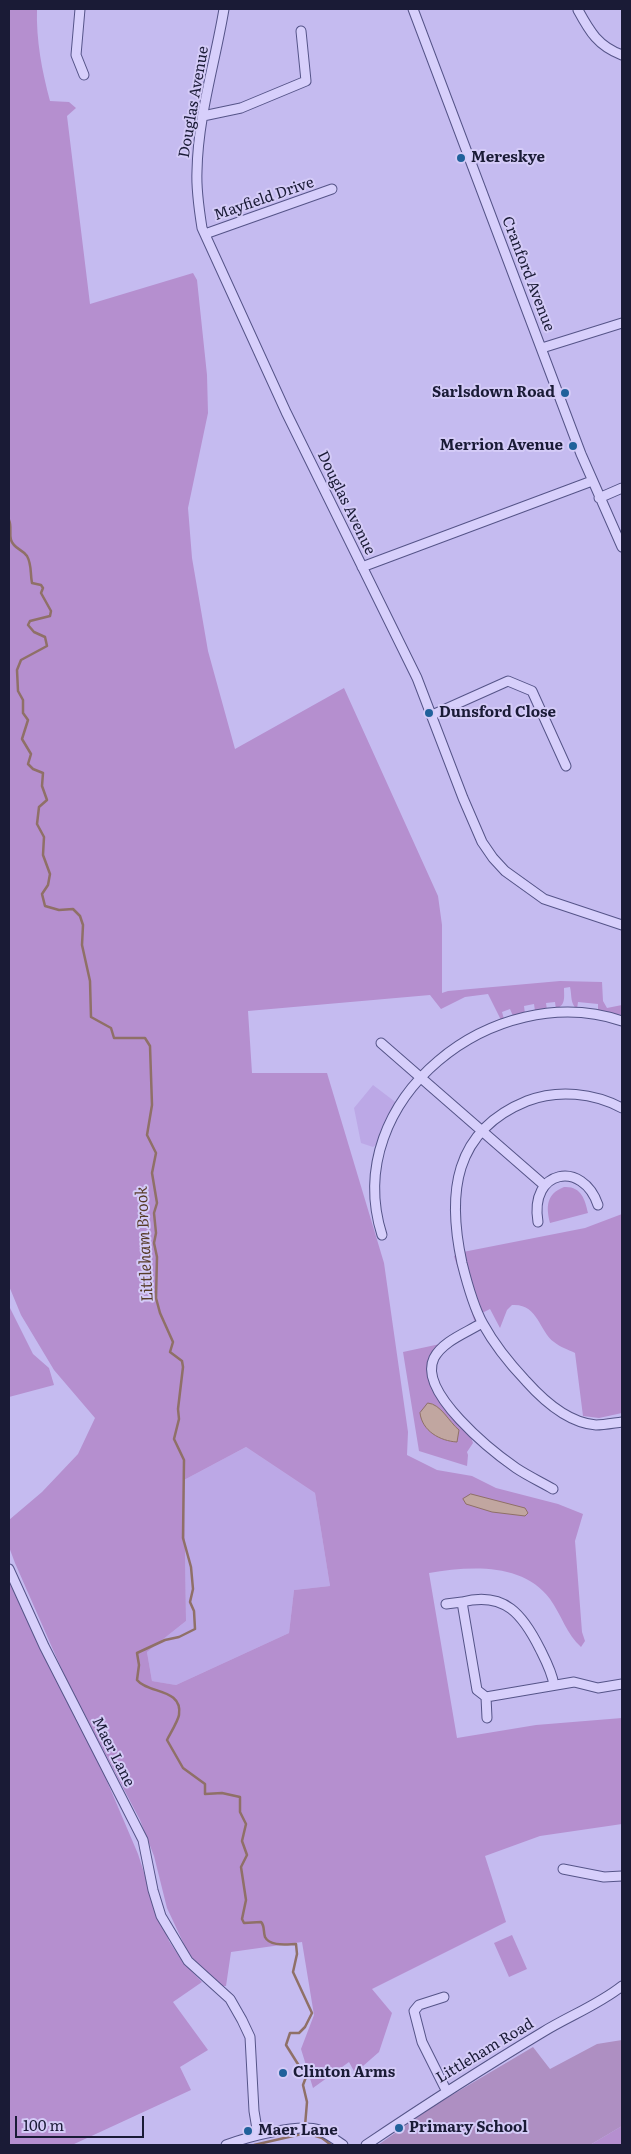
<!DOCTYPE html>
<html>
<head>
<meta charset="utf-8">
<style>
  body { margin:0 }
  #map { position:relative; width:631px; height:2154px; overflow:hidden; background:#c5bbf0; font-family:Literata,serif }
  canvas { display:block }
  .frame { position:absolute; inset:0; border:10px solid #1a1b36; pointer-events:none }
  .scale { position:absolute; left:15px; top:2116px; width:129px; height:22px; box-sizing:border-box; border:2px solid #1a1b36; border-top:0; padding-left:6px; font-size:15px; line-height:18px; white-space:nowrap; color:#1a1b36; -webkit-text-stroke:4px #d4cbf7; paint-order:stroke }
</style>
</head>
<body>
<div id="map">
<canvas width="631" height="2154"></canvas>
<div class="frame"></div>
<div class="scale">100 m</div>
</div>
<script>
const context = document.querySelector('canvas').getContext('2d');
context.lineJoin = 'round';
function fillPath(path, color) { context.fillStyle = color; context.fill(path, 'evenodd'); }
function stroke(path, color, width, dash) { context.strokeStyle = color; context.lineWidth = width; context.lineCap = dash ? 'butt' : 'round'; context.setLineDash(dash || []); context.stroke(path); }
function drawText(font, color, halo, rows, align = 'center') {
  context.font = font + ' Literata,serif'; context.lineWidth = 4; context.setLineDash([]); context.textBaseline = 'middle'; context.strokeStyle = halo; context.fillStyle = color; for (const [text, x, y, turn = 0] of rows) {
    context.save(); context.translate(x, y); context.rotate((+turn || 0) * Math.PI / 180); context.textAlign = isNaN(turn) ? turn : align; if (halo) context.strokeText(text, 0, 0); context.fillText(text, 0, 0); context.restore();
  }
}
fillPath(new Path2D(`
  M373 1085 398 1104 379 1143 373 1147 361 1143 354 1108Z
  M246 1447 315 1493 330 1586 294 1590 289 1633 176 1685 152 1681 147 1652 186 1621 184 1480Z`), '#bca8e6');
fillPath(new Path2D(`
  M9 9H37C36 40 42 71 50 101L69 102 76 108 67 116 90 304 193 273 197 280 207 375 208 413 188 508 192 558 208 651 235 749 344 688 438 896 442 925V993L448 991 560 981 602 982 603 1001 607 1008 622 1005V1015L598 1011V1004L578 1002 577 1009C570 1004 572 995 570 987L564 988C564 997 566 1005 556 1009L555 1002 546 1003 547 1010 535 1011 534 1004 524 1006 525 1014 513 1016 510 1009 502 1012 504 1019 501 1020 488 994 465 997 441 1009 430 995 248 1011 252 1073H327L384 1263 408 1432 407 1455 437 1470 472 1476 496 1488 558 1504 583 1514 575 1541 582 1632 585 1641 581 1647C567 1635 561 1614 550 1599 523 1562 469 1566 429 1573L457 1738 536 1725 622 1718V1824L540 1836 485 1856 506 1922 372 1989 392 2013 379 2052 355 2073 349 2062 313 2088 301 2049 314 2015 302 1942 231 1952 226 1986H221L189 1955 167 1908 154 1856 140 1820 65 1677 15 1563 9 1547V1520L42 1492 78 1454 95 1418 54 1370 21 1315 9 1286ZM246 1447 315 1493 330 1586 294 1590 289 1633 176 1685 152 1681 147 1652 186 1621 184 1480Z
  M564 1187C581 1186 585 1199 588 1213L550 1223C546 1207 546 1194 564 1187Z
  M622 1214V1413L599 1418 583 1416 575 1353C569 1350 560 1347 554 1342 539 1331 538 1303 512 1305L507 1310 500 1328 490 1309 482 1313 475 1323 454 1256 463 1252 585 1228Z
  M9 1306 33 1354 49 1368 54 1385 9 1397Z
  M440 1344C435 1352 428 1359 428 1369 427 1389 457 1418 470 1434L473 1443 467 1452 468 1455 467 1466 419 1451 403 1352Z
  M9 1567 98 1760 138 1854 150 1891 169 1941 183 1962 202 1982 173 2002 208 2050 180 2067 191 2090 72 2145H9Z
  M512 1935 527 1969 509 1977 494 1943Z
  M622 2126V2145H590Z`), '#b58fcf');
fillPath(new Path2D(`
  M622 2040V2126L590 2145H378L435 2105 533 2047 550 2069 597 2044Z`), '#ae8fc2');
const water = new Path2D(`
  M428 1403C441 1404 449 1422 459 1430L457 1442C440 1441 422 1431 420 1413Z
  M471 1494 525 1508 528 1513 525 1516 492 1512 466 1504 463 1499Z`);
fillPath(water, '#c1a6a0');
stroke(water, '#8f7067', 1);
stroke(new Path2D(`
  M9 520C12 527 9 533 11 540 14 549 22 549 27 556 32 565 30 573 32 583L41 585 43 588 41 593 51 611 50 616 30 621 28 625 34 632 45 637 47 646 21 660 17 670 18 691 23 700V713L28 720 22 739 31 754 28 764 33 769 43 773 42 786 47 800 39 807 37 824 44 837 43 855 50 874 48 885 42 894 45 906 59 910 73 909 80 916 83 925 82 945 90 981 91 1017 111 1028 114 1038H145L150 1046 152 1105 147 1135 156 1153 152 1173 157 1203 154 1213 156 1233 154 1243 157 1257 156 1298 160 1313 173 1342 170 1352 182 1361 183 1367 178 1409 179 1419 174 1439 184 1460 183 1538 191 1567 193 1589 190 1602 194 1611 195 1629 179 1637 165 1640 137 1653 139 1665 137 1680C148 1694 183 1688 179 1715 178 1721 170 1734 167 1740L183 1768 205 1784V1794L222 1793 240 1797V1812L246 1824 242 1841 247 1855 241 1867 246 1900 242 1919 244 1923 261 1922C265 1926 263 1931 265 1937 270 1947 288 1944 296 1944L297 1954 293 1972 312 2013 305 2027 299 2033H290L286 2045 306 2077 303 2085 307 2102 305 2126
  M305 2131 306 2133 322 2138 331 2145
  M254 2145 306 2133`), '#8f7067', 2.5);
const minor = new Path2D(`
  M80 9 76 55 84 75
  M224 9C215 63 198 116 197 171 196 190 199 209 202 228L286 412 417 678 463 798 482 842 493 858 505 871 544 899 622 925
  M413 9 581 454 622 547
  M578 10C590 32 598 46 622 55
  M203 116 241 108 306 81 301 31
  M205 234 332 189
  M542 348 622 323
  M599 498 622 488
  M362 567 592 481
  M432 715 508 681 532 691 566 766
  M381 1043 544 1185
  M622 1108C594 1093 558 1089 527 1101 453 1131 447 1194 462 1263 467 1283 473 1306 483 1324 494 1344 510 1364 526 1381 543 1400 569 1423 596 1425 604 1425 614 1423 622 1422
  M538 1222C529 1169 583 1160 598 1205
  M382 1235C339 1099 495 978 622 1021
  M482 1323C466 1333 443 1341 434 1358 417 1392 493 1452 516 1468 528 1476 541 1482 553 1489
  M9 1569 44 1646 143 1840 153 1890 161 1916 188 1961 230 1999 242 2020 250 2037 254 2111 258 2135
  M446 1604 462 1602
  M486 1697 477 1690 462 1602C505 1591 523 1615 540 1649 546 1661 552 1672 554 1685
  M487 1718 486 1697 574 1682 598 1688 622 1684
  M563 1869 604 1877 622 1876
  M444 1997 419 2005 414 2011 422 2042 446 2090
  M226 2145C247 2137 299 2123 319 2130 328 2134 336 2140 343 2145
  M366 2145C424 2106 483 2068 543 2032 569 2016 598 2005 622 1986`);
stroke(minor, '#555488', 11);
stroke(minor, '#d7cffb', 9);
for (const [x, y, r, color] of [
  [461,158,5,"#20619b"],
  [565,393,5,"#20619b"],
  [573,446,5,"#20619b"],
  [429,713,5,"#20619b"],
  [283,2073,5,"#20619b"],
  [399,2128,5,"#20619b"],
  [248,2131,5,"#20619b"]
]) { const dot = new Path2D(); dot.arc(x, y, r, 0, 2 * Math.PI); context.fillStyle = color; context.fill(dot); stroke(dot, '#d4cbf7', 2); }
drawText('15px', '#1a1b36', '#d4cbf7', [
  ["Douglas Avenue",194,102,-80],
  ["Mayfield Drive",264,199,-19],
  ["Cranford Avenue",528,274,69],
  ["Douglas Avenue",346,503,64],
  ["Maer Lane",113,1752,63],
  ["Littleham Road",485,2051,-31]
]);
drawText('bold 15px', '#1a1b36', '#d4cbf7', [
  ["Mereskye",471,158],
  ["Sarlsdown Road",555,393,"right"],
  ["Merrion Avenue",563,446,"right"],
  ["Dunsford Close",439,713],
  ["Clinton Arms",293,2073],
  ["Primary School",409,2128],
  ["Maer Lane",258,2131]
], 'left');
drawText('italic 16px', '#573c28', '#d4cbf7', [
  ["Littleham Brook",145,1244,-93]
]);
</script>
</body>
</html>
